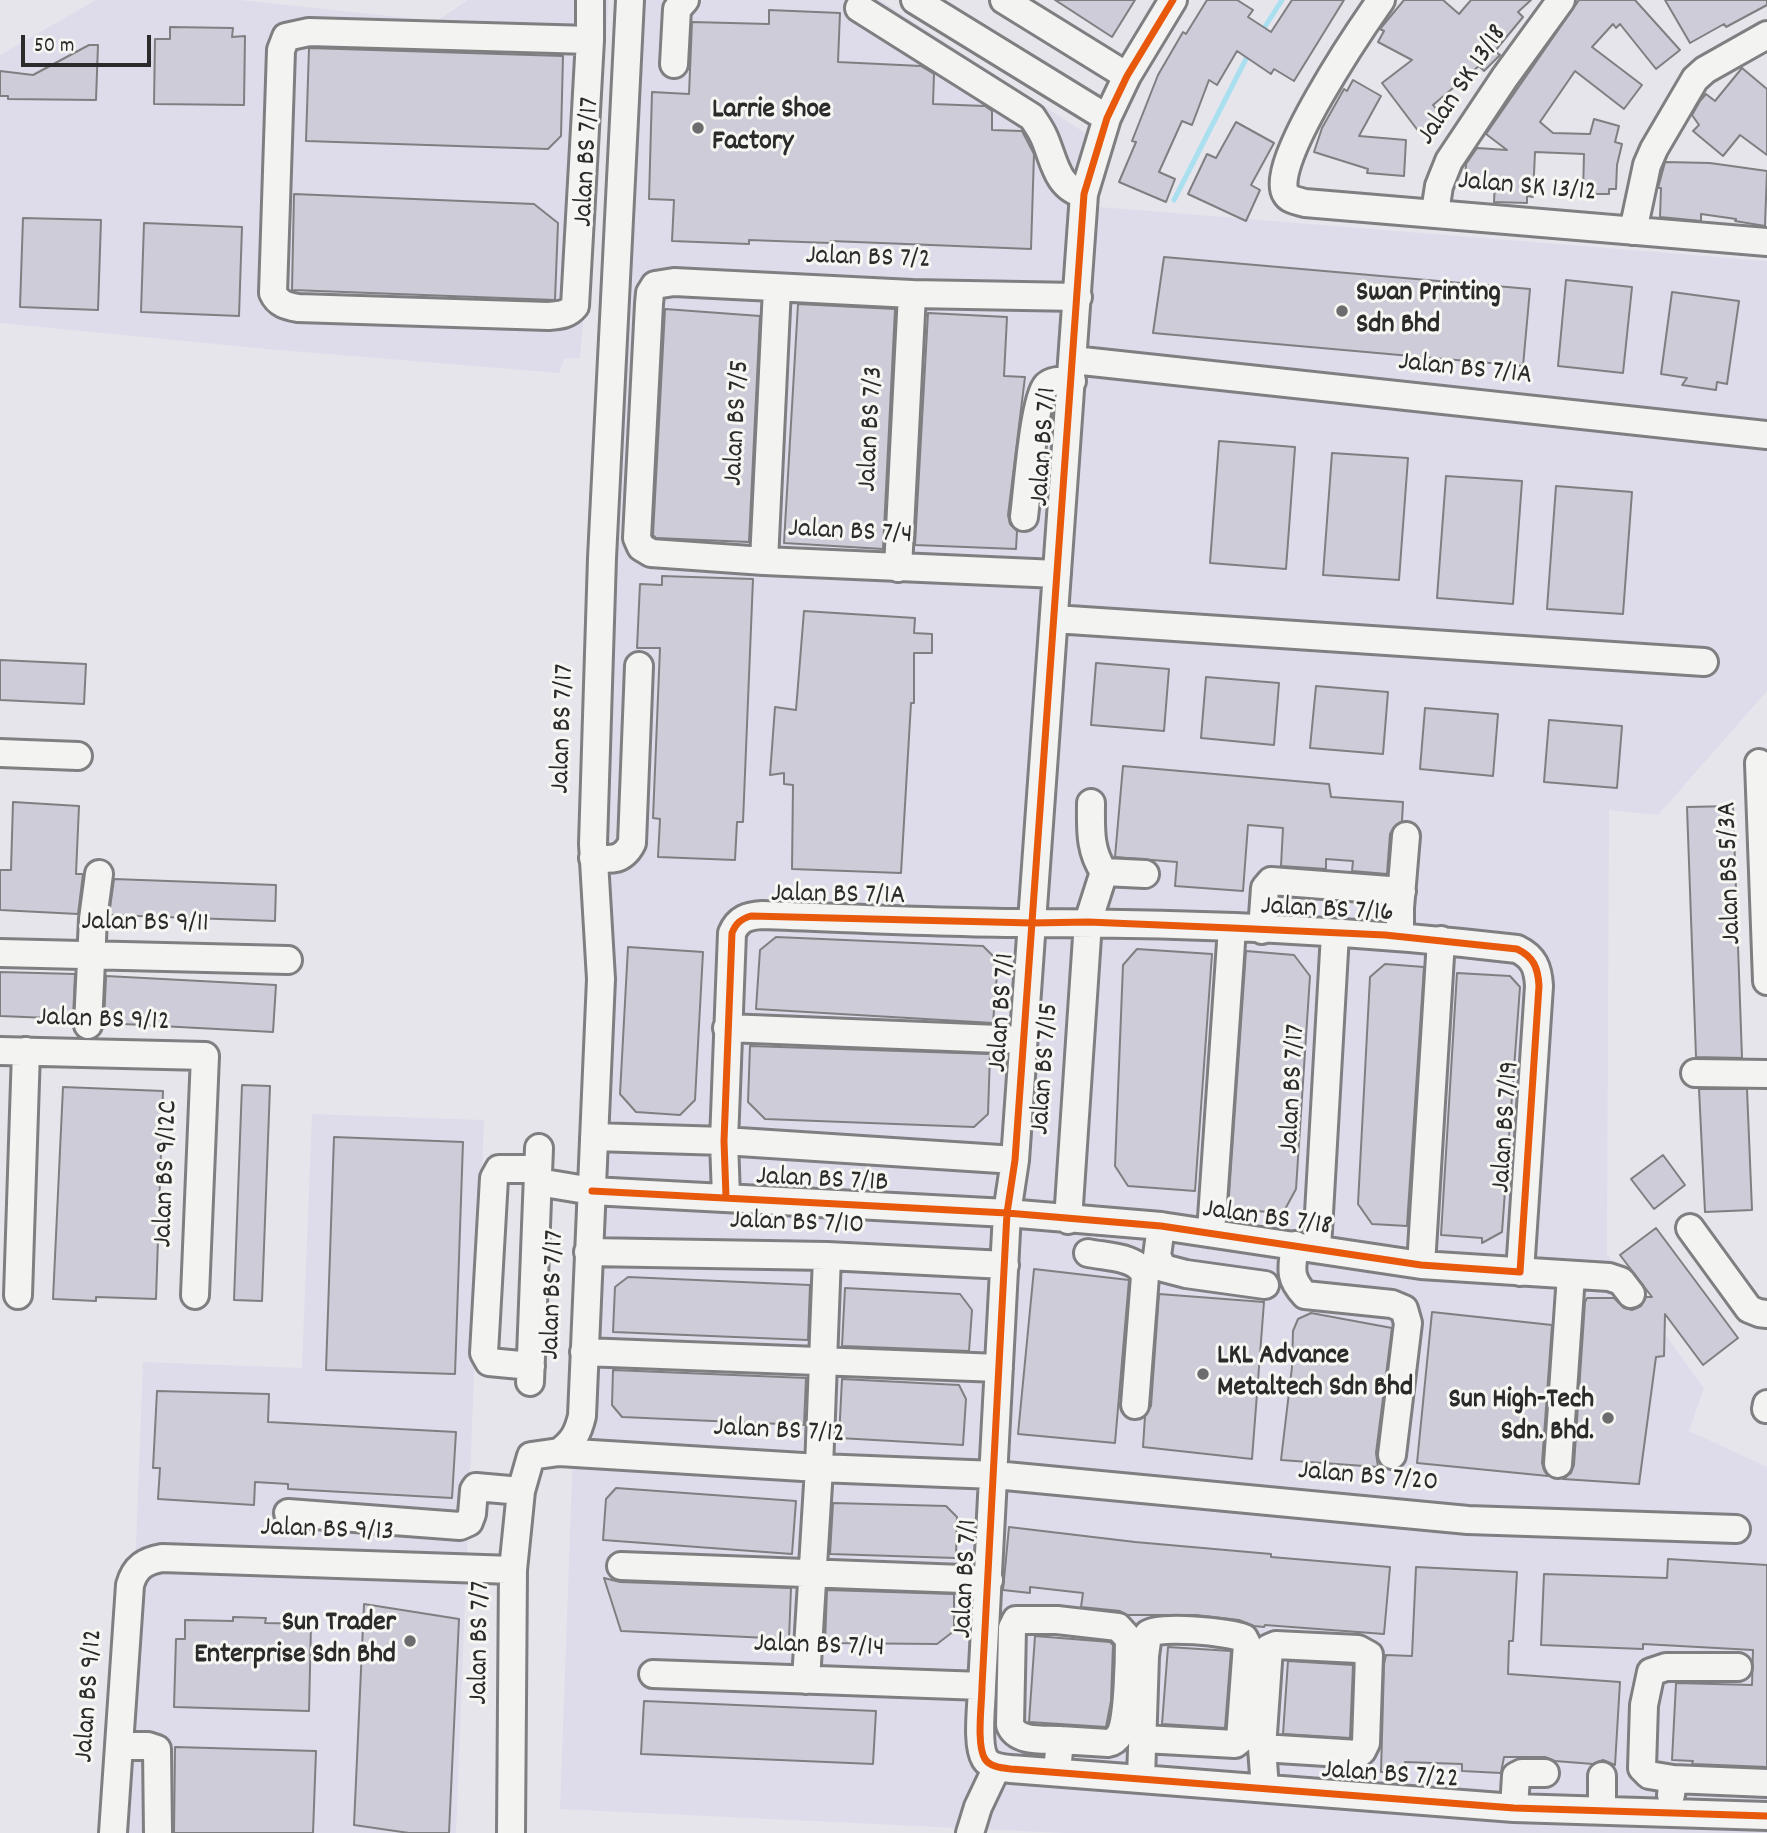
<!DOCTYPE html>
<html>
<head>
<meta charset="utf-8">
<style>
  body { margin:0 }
  #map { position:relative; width:1767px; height:1833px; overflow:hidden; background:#e6e5eb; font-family:Dekko,sans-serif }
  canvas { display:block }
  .scale { position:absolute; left:21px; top:35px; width:130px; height:32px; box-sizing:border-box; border:4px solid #2b2b2b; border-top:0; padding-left:9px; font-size:21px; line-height:24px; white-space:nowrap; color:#2b2b2b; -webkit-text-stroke:5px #f6f6f2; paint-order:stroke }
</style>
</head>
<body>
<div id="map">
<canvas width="1767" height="1833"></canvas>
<div class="scale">50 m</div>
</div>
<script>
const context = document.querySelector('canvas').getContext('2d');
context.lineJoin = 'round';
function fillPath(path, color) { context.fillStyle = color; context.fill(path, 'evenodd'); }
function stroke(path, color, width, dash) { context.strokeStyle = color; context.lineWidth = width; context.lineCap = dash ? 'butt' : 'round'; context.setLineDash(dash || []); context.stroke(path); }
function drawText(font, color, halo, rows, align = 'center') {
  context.font = font + ' Dekko,sans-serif'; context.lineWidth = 6; context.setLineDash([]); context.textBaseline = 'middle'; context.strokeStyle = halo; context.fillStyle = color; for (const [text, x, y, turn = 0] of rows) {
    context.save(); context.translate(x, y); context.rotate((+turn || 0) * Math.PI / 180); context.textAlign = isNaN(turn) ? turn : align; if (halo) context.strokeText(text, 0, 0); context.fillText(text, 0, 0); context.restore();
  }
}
fillPath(new Path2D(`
  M96 0H240L437 21 468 0H609L580 358 564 359 559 373 267 349 0 323V55Z
  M636 0H880L1090 136 1075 205 1767 261V691L1658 815 1609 810 1607 1254 1704 1388 1689 1431 1767 1467V1833H1064L560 1809 616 266Z
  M312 1114 484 1120 456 1833H125L143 1362 302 1368Z`), '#dedceb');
stroke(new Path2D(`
  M1261 33 1282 0
  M1174 200 1249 53`), '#aadfef', 5);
const building = new Path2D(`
  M1055 0H1135L1112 37Z
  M1207 0H1237L1253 10 1248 17 1271 32 1292 0H1344L1294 81 1274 69 1271 74 1237 51 1217 85 1209 80 1192 125 1182 121 1159 172 1175 179 1166 202 1119 182 1136 142 1132 141 1158 75 1183 32 1186 34Z
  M1404 0H1443L1459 14 1471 0H1531L1518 12 1523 17 1495 51 1500 55 1484 71 1479 66 1433 105 1441 115 1419 132 1382 83 1412 60 1378 42 1384 31 1380 29Z
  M1579 0H1635L1680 50 1656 69 1620 24 1616 28 1613 24 1592 47 1642 85 1624 109 1575 71 1540 122 1553 133 1590 134 1594 119 1619 126 1615 142 1622 144 1617 165 1616 189H1609V194H1583L1584 154 1535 152 1533 197 1527 196V203L1494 202 1495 183 1465 181 1466 164 1477 148 1507 150 1486 134Z
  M1665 0H1767V5L1726 27 1724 24 1690 43Z
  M769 10 840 13 838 62 921 66 934 74 933 104 985 106 992 111V130L1022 131 1034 154 1031 249 831 241 830 243 749 240V244L672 241 674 200 649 199 652 92 689 94 692 22 769 24Z
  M170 27 233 28 232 37 245 36 244 105 154 104 155 39H170Z
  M89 45H98L96 100 8 99V96H0V71L33 75Z
  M309 48 563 56 561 136 548 149 306 141Z
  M1742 68 1767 89V155L1740 135 1723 156 1693 131 1699 125 1692 115 1700 101 1706 94 1715 101Z
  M1353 80 1381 96 1359 136 1406 140 1404 176 1367 173 1368 169 1314 152 1322 128 1344 89 1347 91Z
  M1236 122 1274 143 1251 185 1260 190 1246 221 1188 194 1207 154 1216 158Z
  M1665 162 1710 163 1767 171 1765 226 1735 221 1736 219 1701 214V221L1660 217 1661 188H1658Z
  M294 194 534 204 558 223 555 300 292 290Z
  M23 218 101 220 98 310 20 307Z
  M144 223 242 227 239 316 141 312Z
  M1164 257 1530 289 1523 366 1153 333Z
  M1566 280 1632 287 1623 373 1558 366Z
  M1672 292 1739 301 1727 384 1717 382 1716 390 1682 385 1687 378 1661 374Z
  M798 304 895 309 883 549 784 543Z
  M665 309 760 316 749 542 656 538 653 535Z
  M928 313 1007 317 1004 376 1025 377 1008 515 1010 524 1017 531 1016 549 915 545Z
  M1219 441 1295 447 1286 569 1210 563Z
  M1332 453 1408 458 1399 580 1323 575Z
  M1446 476 1522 481 1513 604 1437 598Z
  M1556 486 1632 492 1623 614 1547 609Z
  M662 576 753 579 743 822H737L735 860 658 857 660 819 653 818 660 648H637L640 584 662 585Z
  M804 611 915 618 914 633 932 634V653H914V703H911L901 873 792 869 793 785 784 784V773L770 775 775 707 796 710Z
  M0 660 86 664 84 704 0 700Z
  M1096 663 1169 669 1164 731 1091 725Z
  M1206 677 1279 683 1274 745 1201 738Z
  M1316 686 1388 692 1383 754 1310 748Z
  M1425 708 1498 714 1493 776 1420 769Z
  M1549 720 1622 726 1617 788 1544 782Z
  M1123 766 1329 784 1331 797 1403 802 1402 821 1394 827 1390 834 1387 874 1352 871 1353 861 1326 859V869L1281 866 1283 828 1248 825 1243 891 1175 886 1177 862 1115 857Z
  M13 802 79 806 76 874H83L78 914 0 910V870H11Z
  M1733 806 1742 1058 1696 1057 1687 807Z
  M114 879 276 885 275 921 109 915Z
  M776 937 983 946 998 961 993 1023 756 1009 760 950Z
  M628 947 703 952 695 1100 680 1115 636 1112 620 1094Z
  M1137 949 1212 954 1195 1191 1128 1186 1115 1166 1123 965Z
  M1246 951 1294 955 1310 976 1296 1189 1283 1213 1228 1209Z
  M1385 964 1424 967 1407 1226 1372 1224 1358 1204 1370 977Z
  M0 972 75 974 73 1019 0 1016Z
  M1457 973 1510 976 1520 987 1502 1232 1482 1243V1238L1441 1235Z
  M106 976 276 985 273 1032 104 1023Z
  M750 1046 990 1054 988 1114 974 1127 765 1119 748 1102Z
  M242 1085 270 1086 262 1301 234 1300Z
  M63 1087 163 1091 156 1299 96 1297V1301L53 1299Z
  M1699 1089H1747L1752 1210 1705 1212Z
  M334 1137 463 1142 455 1374 326 1370Z
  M1663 1155 1685 1185 1654 1209 1631 1179Z
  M1656 1228 1738 1338 1703 1365 1665 1314 1664 1356 1656 1357 1639 1484 1563 1479 1571 1473 1574 1465 1585 1302 1587 1298H1614L1624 1308 1632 1310 1641 1306 1646 1297H1652L1620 1255Z
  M1034 1269 1129 1280 1115 1443 1018 1434Z
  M628 1277 810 1285 808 1340 613 1332 615 1287Z
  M845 1288 960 1294 972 1310 969 1351 842 1346Z
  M1159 1294 1264 1302 1252 1459 1143 1447 1145 1416 1151 1406Z
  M1432 1312 1552 1325 1542 1463 1544 1470 1548 1476 1417 1463Z
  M1311 1313 1392 1328 1376 1453 1378 1467 1281 1460 1292 1367 1293 1331 1298 1319Z
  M613 1370 806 1378 804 1425 622 1417 612 1405Z
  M842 1379 959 1385 966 1399 963 1445 839 1438Z
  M157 1391 269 1394 268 1422 456 1432 452 1498 288 1489V1484L255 1482 254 1505 158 1499 160 1468H153Z
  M616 1488 796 1501 792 1554 603 1540 606 1499Z
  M833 1503 946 1506 957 1517 956 1558 830 1554Z
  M1009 1527 1135 1542 1271 1554V1557L1390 1567 1384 1634 1265 1625 1264 1627 1254 1626 1239 1620 1196 1615H1127L1120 1611 1081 1607 1083 1593 1030 1587V1593L1003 1590Z
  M1668 1559 1767 1565V1767L1692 1764 1693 1761 1672 1760 1676 1683 1752 1685 1753 1650 1643 1644V1649L1541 1645 1544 1574 1667 1578Z
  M1416 1567 1517 1572 1513 1641H1509L1508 1674 1620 1682 1615 1765 1603 1760 1593 1764 1555 1761 1545 1757H1504L1501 1773 1462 1771V1764L1405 1762V1773L1381 1772 1384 1664 1386 1655 1412 1656Z
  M604 1578 620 1582 791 1588 789 1639 621 1631Z
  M827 1590 954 1594V1631L937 1644 825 1643Z
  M364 1604 459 1619 449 1833H409L354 1825Z
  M233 1617 266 1618 265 1623 311 1624 309 1711 174 1707 176 1639H185V1620L233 1621Z
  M1035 1636 1110 1642 1113 1645 1111 1701 1106 1727 1029 1722Z
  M1168 1647 1231 1651 1225 1728 1162 1724Z
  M1288 1661 1353 1665 1350 1738 1283 1734Z
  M644 1701 876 1711 873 1764 641 1754Z
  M175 1747 316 1751 313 1833H174Z`);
fillPath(building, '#cdccd8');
stroke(building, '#7f7f81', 2);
const minor = new Path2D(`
  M915 0 1107 118
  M1004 0 1127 76
  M1173 0 1127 76 1107 118 1084 194 1015 1160 1007 1213 982 1686C982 1703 976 1745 985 1759 990 1767 1002 1768 1011 1769L1514 1808 1767 1816
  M1381 0C1362 27 1267 166 1286 194 1289 200 1298 201 1305 203L1767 242
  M859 8 1032 117C1036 123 1041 130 1044 137 1054 159 1056 188 1084 194
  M309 32 590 40 575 306C568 315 559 315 548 316L298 308C287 306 278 304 273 293L281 50 286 37Z
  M590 40V0
  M674 64 677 9 685 0
  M1435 212 1439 186 1449 161 1505 77 1561 0
  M1633 231 1647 165 1654 149 1695 79 1705 70 1767 35
  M1073 360 1767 435
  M1024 517C1027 494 1034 399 1046 386 1053 379 1063 381 1072 381
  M764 561 777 288
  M898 568 912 294
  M1057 574 764 561 651 553 641 547 637 538 649 304 650 293 655 285 674 282 912 294 1078 297
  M1054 619 1704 662
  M0 753 78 756
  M1759 763 1767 981
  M593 858C611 860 623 861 632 843L639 666
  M1104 872 1145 874
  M1262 930 1265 888 1271 881 1402 891
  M1400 937V908L1406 836
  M0 953 288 960
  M88 1025 93 919 99 874
  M727 1028 1023 1040
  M0 1051 205 1056 195 1295
  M1695 1073 1767 1074
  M594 1137 724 1141 1015 1160
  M538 1182 592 1191 1007 1213 1161 1226 1421 1265 1609 1277 1621 1281 1631 1294
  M726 1197 724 1141 732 933C738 919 747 916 762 915 852 918 942 923 1031 923 1193 923 1356 930 1517 949 1534 957 1538 968 1539 986L1520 1272
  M1068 1220 1088 922 1104 872C1089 850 1091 828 1091 803
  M1161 1226 1157 1256 1163 1268 1186 1274 1265 1285
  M1690 1228 1749 1309 1759 1313 1767 1314
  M1211 1232 1232 928
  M1295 1245C1292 1268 1288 1277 1305 1295L1392 1304 1404 1309 1408 1323 1392 1455
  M1317 1248 1335 934
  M588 1252 827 1256 1005 1265
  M1088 1253C1106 1257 1138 1256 1145 1276L1135 1405
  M1421 1265 1441 940
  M18 1295 26 1051
  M584 1352 999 1368
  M531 1366 489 1362 484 1353 494 1178 499 1169H538
  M530 1382 539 1148
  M1766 1409 1767 1404
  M559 1452C573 1442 578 1433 582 1416L601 979 593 844 602 558 630 0
  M1558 1464 1571 1275
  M288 1513 460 1526 469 1522 472 1514 474 1490 476 1487 521 1491
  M621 1566 989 1580
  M653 1674 982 1686
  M806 1680 819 1468 827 1256
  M120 1746H148L157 1749 158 1833
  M1262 1748 1358 1754 1362 1751 1366 1743 1369 1655 1358 1649 1276 1645 1269 1648 1262 1748 1265 1788
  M1057 1772 1060 1740C1044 1739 1017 1743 1010 1725L1012 1628 1016 1620H1057L1118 1627 1129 1639C1129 1657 1128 1720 1120 1734 1117 1739 1114 1742 1108 1743L1060 1740
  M1602 1776V1810
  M1141 1779 1145 1656 1148 1634C1159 1625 1229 1632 1244 1638L1247 1644 1240 1740 1235 1744 1144 1739
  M1673 1779 1649 1775 1642 1768 1644 1705 1651 1672 1666 1667H1738
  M1671 1795 1673 1779 1767 1783
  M1514 1808 1516 1776 1522 1773H1545
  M113 1833 130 1585C135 1567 145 1561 162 1558L513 1570
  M511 1833 513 1570 521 1491 531 1456 559 1452 819 1468 995 1475 1468 1520 1736 1529
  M970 1833 978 1807 997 1767`);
stroke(minor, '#7f7f81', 32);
stroke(minor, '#f3f3f2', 26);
stroke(new Path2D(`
  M1173 0 1127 76 1107 118 1084 194 1015 1160 1007 1213 982 1686C982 1703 976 1745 985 1759 990 1767 1002 1768 1011 1769L1514 1808 1767 1816
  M592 1191 1007 1213 1161 1226 1421 1265 1520 1272 1539 986C1538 968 1534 957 1517 949L1385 935 1232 928 1088 922 1032 923 751 916C741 919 736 923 732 933L724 1141 726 1197`), '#e8590c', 7);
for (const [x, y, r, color] of [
  [698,128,7,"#6c6c6e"],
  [1342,311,7,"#6c6c6e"],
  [1203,1374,7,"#6c6c6e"],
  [1608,1418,7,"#6c6c6e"],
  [410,1641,7,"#6c6c6e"]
]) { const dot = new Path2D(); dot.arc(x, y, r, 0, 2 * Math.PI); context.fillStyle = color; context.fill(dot); stroke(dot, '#f6f6f2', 2.5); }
drawText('28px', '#2b2b2b', '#f6f6f2', [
  ["Jalan SK 13/18",1464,86,-56],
  ["Jalan BS 7/17",589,162,-87],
  ["Jalan SK 13/12",1527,189,5],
  ["Jalan BS 7/2",868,260,2],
  ["Jalan BS 7/1A",1465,371,6],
  ["Jalan BS 7/5",739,423,-87],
  ["Jalan BS 7/3",873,429,-87],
  ["Jalan BS 7/1",1046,447,-86],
  ["Jalan BS 7/4",850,534,3],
  ["Jalan BS 7/17",565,729,-88],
  ["Jalan BS 5/3A",1732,873,-92],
  ["Jalan BS 7/1A",838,897,1],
  ["Jalan BS 7/16",1327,912,3],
  ["Jalan BS 9/11",145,925,1],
  ["Jalan BS 7/1",1004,1013,-86],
  ["Jalan BS 9/12",103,1022,2],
  ["Jalan BS 7/15",1047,1069,-86],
  ["Jalan BS 7/17",1295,1089,-87],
  ["Jalan BS 7/19",1508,1127,-86],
  ["Jalan BS 9/12C",168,1174,-88],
  ["Jalan BS 7/1B",822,1182,3],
  ["Jalan BS 7/18",1267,1220,8],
  ["Jalan BS 7/10",797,1225,2],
  ["Jalan BS 7/17",555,1295,-88],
  ["Jalan BS 7/12",779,1433,3],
  ["Jalan BS 7/20",1368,1479,5],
  ["Jalan BS 9/13",327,1532,2],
  ["Jalan BS 7/1",968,1579,-87],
  ["Jalan BS 7/7",482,1643,-89],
  ["Jalan BS 7/14",819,1648,2],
  ["Jalan BS 9/12",91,1696,-86],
  ["Jalan BS 7/22",1390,1777,4]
]);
drawText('bold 28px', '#2b2b2b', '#f6f6f2', [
  ["Larrie Shoe",712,112],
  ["Factory",712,144],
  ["Swan Printing",1356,295],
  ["Sdn Bhd",1356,327],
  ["LKL Advance",1217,1358],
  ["Metaltech Sdn Bhd",1217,1390],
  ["Sun High-Tech",1594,1402,"right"],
  ["Sdn. Bhd.",1594,1434,"right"],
  ["Sun Trader",396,1625,"right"],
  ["Enterprise Sdn Bhd",396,1657,"right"]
], 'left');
</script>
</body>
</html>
